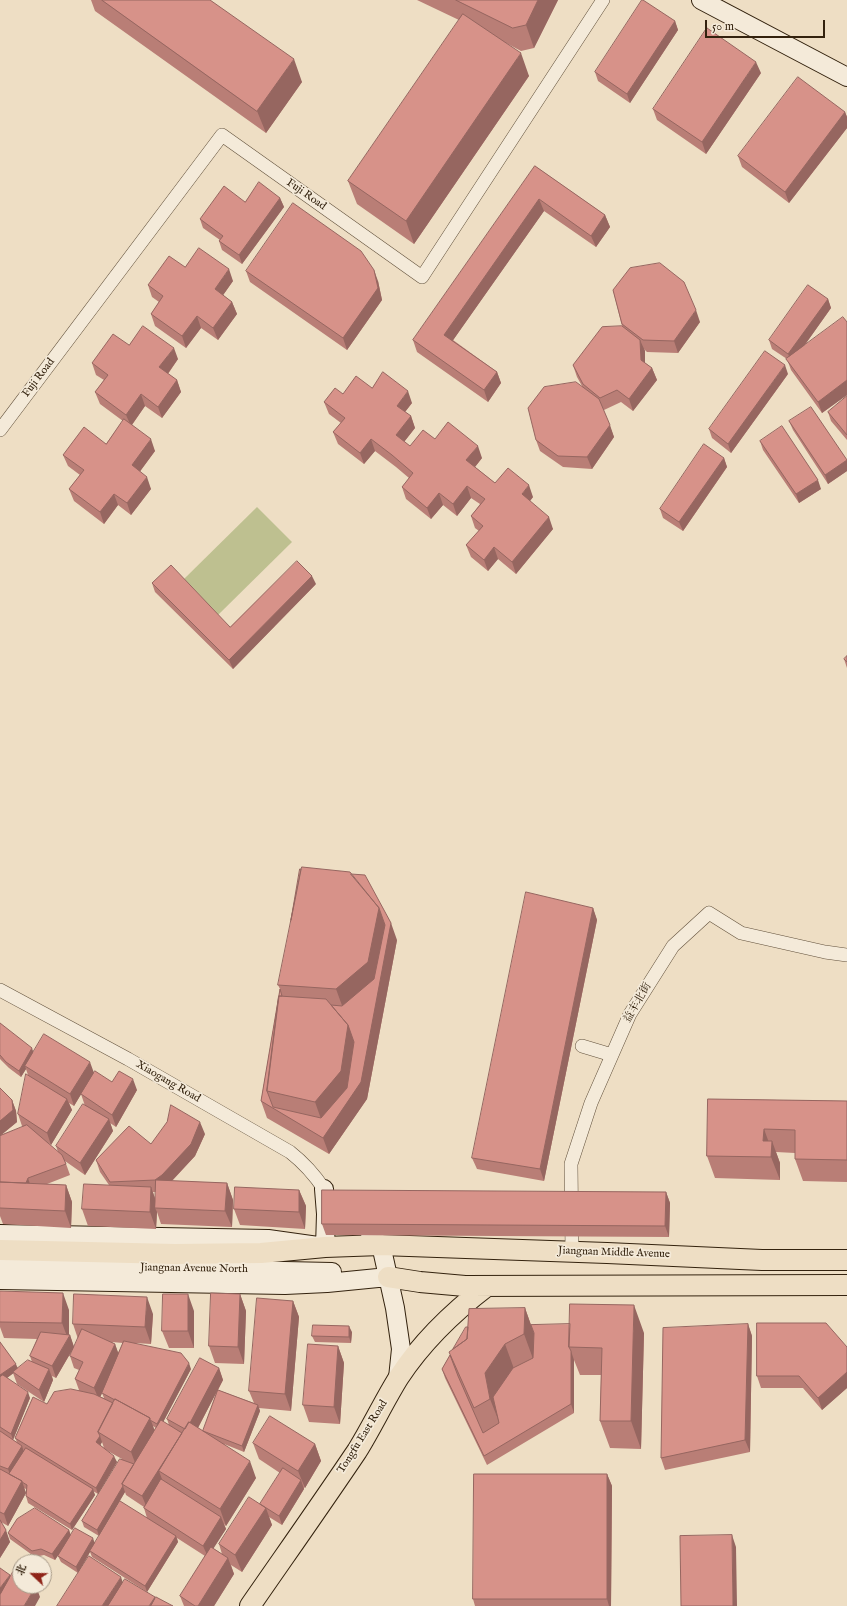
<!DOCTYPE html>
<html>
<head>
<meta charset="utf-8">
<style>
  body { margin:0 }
  #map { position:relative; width:847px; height:1606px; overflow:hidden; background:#eedec4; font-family:"IM FELL English","Noto Serif SC",serif }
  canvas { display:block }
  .north { position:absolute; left:12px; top:1554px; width:40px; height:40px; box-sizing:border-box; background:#f4ead9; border:1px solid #a79a88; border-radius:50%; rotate:292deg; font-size:11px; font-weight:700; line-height:16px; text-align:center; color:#33220e }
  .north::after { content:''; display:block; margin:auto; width:14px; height:18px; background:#8f2418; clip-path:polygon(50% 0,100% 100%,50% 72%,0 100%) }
  .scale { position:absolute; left:705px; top:20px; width:120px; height:18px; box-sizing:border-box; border:2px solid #33220e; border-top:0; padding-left:5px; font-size:12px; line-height:14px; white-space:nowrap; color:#33220e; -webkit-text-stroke:3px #f4ead9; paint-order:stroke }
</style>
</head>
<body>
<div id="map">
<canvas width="847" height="1606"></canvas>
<div class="north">北</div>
<div class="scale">50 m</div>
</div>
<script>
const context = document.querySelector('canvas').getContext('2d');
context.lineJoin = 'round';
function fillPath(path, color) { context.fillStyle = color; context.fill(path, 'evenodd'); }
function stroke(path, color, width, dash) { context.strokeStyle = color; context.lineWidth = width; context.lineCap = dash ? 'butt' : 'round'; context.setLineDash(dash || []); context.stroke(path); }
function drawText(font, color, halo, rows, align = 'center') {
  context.font = font + ' "IM FELL English","Noto Serif SC",serif'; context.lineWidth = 3.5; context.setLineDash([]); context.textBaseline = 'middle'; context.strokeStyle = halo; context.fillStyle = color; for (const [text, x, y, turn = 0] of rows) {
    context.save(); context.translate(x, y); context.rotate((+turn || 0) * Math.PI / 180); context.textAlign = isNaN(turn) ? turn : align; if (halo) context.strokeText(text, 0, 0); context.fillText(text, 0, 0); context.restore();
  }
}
fillPath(new Path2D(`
  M257 507 292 542 218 615 184 579Z`), '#bec090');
const street = new Path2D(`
  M0 430 222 135 422 277 603 0
  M0 990 128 1059 290 1152C304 1163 314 1174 324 1189
  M582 1046 612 1055
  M572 1251 571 1164 591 1103 630 1014 673 946 709 913 741 933 825 952 847 955`);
const secondary = new Path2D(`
  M701 0 847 77
  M0 1234 268 1239 325 1247 326 1214 324 1189
  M370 1237 381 1245 395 1308 401 1349 398 1378
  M0 1265 332 1272
  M0 1280 285 1285 327 1283 388 1277`);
const primary = new Path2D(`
  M0 1250 175 1254 261 1253 325 1247 381 1245 607 1253 762 1260H847
  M388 1277 420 1282 465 1286 847 1285
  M250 1606C286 1554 322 1503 357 1451 372 1427 384 1401 399 1377 422 1342 453 1312 487 1286`);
stroke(street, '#62513c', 14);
stroke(secondary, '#33220e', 20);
stroke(primary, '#33220e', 22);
stroke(street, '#f4ead9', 13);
stroke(secondary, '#f4ead9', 18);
stroke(primary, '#eedec4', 20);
fillPath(new Path2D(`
  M91 0H210L302 82 266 133 95 11Z
  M417 0H558L534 48 521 51 506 43 529 76 414 244 357 204 348 181 459 20Z
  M675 21 678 30 630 103 598 81 595 72Z
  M761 73 706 154 657 120 653 109Z
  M845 112 847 117V128L789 203 742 167 738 156Z
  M535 166 605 215 610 227 596 247 544 211 453 340 497 372 501 383 488 402 417 352 413 340Z
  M280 198 284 207 242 264 222 250 219 241 220 240 203 228 200 219 245 202Z
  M185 267 233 281 223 295 232 302 237 314 218 340 201 328 186 348 155 326 151 314 159 302 152 297 148 285Z
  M246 271 378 281 382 300 347 350 250 282Z
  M613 290 700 322 678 353 647 352 644 349 645 351V363L652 368 657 380 633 411 621 402 604 410 603 409 614 437 592 469 563 467 540 451 536 440 582 386 577 377 573 365 622 326Z
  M828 299 831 308 804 346 847 322V395L822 413 791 370 787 359 772 349 769 340Z
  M129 345 178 359 168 374 177 380 181 392 162 418 145 406 132 425 155 451 140 471 151 489 131 515 118 505 104 524 74 501 69 489 80 475 68 466 63 455 106 444 123 421 100 404 95 392 104 380 96 375 92 363Z
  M788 374 731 453 712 438 709 429Z
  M372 388 412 403 405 412 411 416 415 428 404 442 410 446 435 439 482 458 475 467 495 483 533 497 530 501 553 529 516 574 498 559 488 571 471 557 466 545 479 531 475 528 471 516 480 504 471 498 457 516 443 505 431 519 406 499 402 487 409 478 396 467 375 451 364 464 338 444 333 432 341 423 329 414 324 402Z
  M847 396V440L831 421 828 412Z
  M789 421 847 460V471L828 484 793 430Z
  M760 441 821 489 799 503 763 450Z
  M724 458 727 467 683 531 663 518 660 509Z
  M152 583 230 627 316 584 233 669 155 592Z
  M847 656V668L844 659Z
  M593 908 597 920 544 1181 477 1169 472 1158Z
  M397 940 367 1099 329 1154 267 1118 261 1101 280 989 278 985Z
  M0 1023 33 1052 94 1073 112 1082 137 1090 116 1127 110 1123 113 1131 85 1175 65 1161 70 1175 47 1184 66 1185 72 1202 71 1228 3 1224 0 1216V1088L12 1100 16 1111 17 1122 1 1135 23 1127 22 1126 18 1114 28 1075 26 1069 21 1077 9 1068 0 1059ZM81 1094 85 1106 56 1146 58 1152 47 1142 51 1145 72 1110 69 1103 74 1106Z
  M708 1099 847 1101V1182L803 1181 795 1159V1153L776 1152 780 1163V1180L715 1178 707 1156Z
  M205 1134 195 1156 172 1181 227 1183 233 1200 232 1227 161 1224 157 1212 156 1229 88 1226 82 1209 109 1185 100 1172 96 1160 151 1144ZM153 1192H156L155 1199Z
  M299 1190 306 1206 305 1229 240 1225 234 1209Z
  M666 1192 670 1203 669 1237 326 1235 322 1224Z
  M0 1291 69 1310V1335H70L74 1347 56 1378 52 1376 53 1380 44 1402 17 1384 13 1373 7 1378 30 1398 13 1440 17 1442 15 1438 47 1404 79 1390 75 1379 79 1370 74 1368 70 1356 78 1339 73 1324 153 1314 151 1344 135 1343 191 1369 163 1422 169 1425 167 1419 219 1368 223 1380 218 1390 254 1403 249 1391 293 1301 299 1317 291 1411 259 1408 260 1411 244 1452 224 1444 256 1478 226 1526 224 1524 226 1529 213 1548 222 1554 219 1544 260 1504 280 1473 259 1459 253 1443 315 1444 321 1461 305 1488 304 1487V1489L282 1525 269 1517 272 1525 242 1572 231 1565 234 1574 214 1606H184L180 1596 205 1556 177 1538 178 1542 147 1592 92 1557 90 1552 78 1573 61 1562 58 1556 69 1538 55 1560 44 1555 35 1557 10 1539 8 1533 69 1530 71 1536 94 1543 147 1518 144 1508V1507L126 1495 125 1492 99 1536 84 1527 82 1521 122 1459 106 1450 117 1462 98 1494 93 1491 95 1495 72 1530 28 1503 26 1496V1489L24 1488 26 1493 8 1526 1 1522 10 1542 0 1558V1342L18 1368 32 1362 30 1356 37 1339 4 1338 0 1327ZM112 1342 123 1343 118 1353 115 1344ZM217 1391 203 1431 198 1428ZM102 1393 104 1398 100 1397ZM153 1426 156 1428 154 1431ZM102 1442 104 1448 100 1445Z
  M240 1294 246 1311 244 1364 215 1363 209 1346Z
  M525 1308 531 1325 644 1333 641 1449 610 1448 600 1421 601 1375H580L574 1360V1413L487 1465 445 1378 442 1369 450 1355Z
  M194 1311V1348H169L162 1331Z
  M748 1324 752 1336 750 1452 665 1470 661 1458Z
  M352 1332 351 1343 315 1342 312 1336Z
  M338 1346 344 1363 340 1424 309 1422 303 1405Z
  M847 1347V1388L822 1410 803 1388H761L757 1376Z
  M607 1474 612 1486 611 1606H475L473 1599Z`), '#b97e76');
fillPath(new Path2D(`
  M538 0H558L534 48 526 25Z
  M675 21 678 30 630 103 627 94Z
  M521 53 529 76 414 244 406 221Z
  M294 59 302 82 266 133 257 111Z
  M756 62 761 73 706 154 702 142Z
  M845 112 847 117V128L789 203 785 192Z
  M280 198 284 207 242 264 239 255Z
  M539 199 544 211 449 346 444 335Z
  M605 215 610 227 596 247 591 236Z
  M229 269 233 281 219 301 215 289Z
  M374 270 378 281 382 300 347 350 343 338Z
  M828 299 831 308 792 363 788 354Z
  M232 302 237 314 218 340 213 328Z
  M696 310 700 322 678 353 674 341Z
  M197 316 201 328 186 348 182 336Z
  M640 340 645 351V371L641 360Z
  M174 348 178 359 164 379 159 367Z
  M785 365 788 374 731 453 728 444Z
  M652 368 657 380 633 411 629 399Z
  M497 372 501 383 488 402 484 390Z
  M177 380 181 392 162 418 158 407Z
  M847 380V395L822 413 818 402Z
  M408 391 412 403 401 417 397 406Z
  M141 394 145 406 131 426 126 415Z
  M411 416 415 428 400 447 396 435Z
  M610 425 614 437 592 469 587 457Z
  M151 439 155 451 136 477 132 465Z
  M371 439 375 451 364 464 360 453Z
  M478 446 482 458 471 472 466 460Z
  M724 458 727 467 683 531 679 522Z
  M847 460V471L828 484 825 475Z
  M147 477 151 489 131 515 127 503Z
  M818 480 821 489 799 503 796 494Z
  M529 485 533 497 526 506 522 494Z
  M467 486 471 498 457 516 453 504Z
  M439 493 443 505 431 519 427 508Z
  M114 494 118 505 104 524 100 512Z
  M549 517 553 529 516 574 512 562Z
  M494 547 498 559 488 571 484 560Z
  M312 576 316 584 233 669 229 660Z
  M379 908 391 923 397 940 367 1099 329 1154 323 1138 326 1133 315 1102 348 1025 361 1059 377 998 348 1022 336 989Z
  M593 908 597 920 544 1181 540 1169Z
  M32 1048 34 1054 25 1066 26 1069 21 1077 19 1071Z
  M90 1062 94 1073 74 1106 70 1094Z
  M133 1079 137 1090 116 1127 112 1115Z
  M67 1099 72 1110 51 1145 47 1133Z
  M12 1100 16 1111 17 1122 0 1136V1121Z
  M109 1119 113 1131 85 1175 80 1163Z
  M200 1122 205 1134 195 1156 166 1187 159 1192 155 1180Z
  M764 1129 772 1151V1141L780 1163V1180L771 1157 763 1141Z
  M28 1178 32 1190 24 1186Z
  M227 1183 233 1200 232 1227 225 1211Z
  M66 1185 72 1202 71 1228 65 1211Z
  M151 1187 157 1204 155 1208 157 1212 156 1229 150 1212Z
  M299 1190 306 1206 305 1229 299 1212Z
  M666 1192 670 1203 669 1237 665 1226Z
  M63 1293 69 1310V1337L70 1335 74 1347 56 1378 52 1366 68 1339 62 1323Z
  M188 1294 194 1311V1348L188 1331Z
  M240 1294 246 1311 244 1364 238 1347Z
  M147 1297 153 1314 151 1344 145 1327Z
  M293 1301 299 1317 291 1411 285 1394Z
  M634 1305 644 1333 641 1449 631 1421Z
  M525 1308 537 1342 536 1367 524 1334Z
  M748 1324 752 1336 750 1452 745 1440Z
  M349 1326 352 1332 351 1343 349 1337Z
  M115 1344 119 1355 99 1400 94 1388Z
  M505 1344 517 1377 503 1432 490 1399 485 1373Z
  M338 1346 344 1363 340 1424 334 1407Z
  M571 1351 574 1360V1413L571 1404Z
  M189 1363 191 1369 159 1430 157 1424Z
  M16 1364 18 1370 0 1383V1375Z
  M219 1368 223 1380 191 1441 186 1429Z
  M49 1369 53 1380 44 1402 39 1390Z
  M847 1372V1388L822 1410 818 1398Z
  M28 1392 30 1398 13 1440 11 1434Z
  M258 1405 260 1411 244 1452 242 1446Z
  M150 1418 156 1434 137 1468 131 1452Z
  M182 1433 186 1445 159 1471 163 1482 147 1508 142 1496Z
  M100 1436 102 1442 99 1448 96 1442Z
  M315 1444 321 1461 305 1488 298 1471Z
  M22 1446 24 1452 10 1475 8 1469Z
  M114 1456 117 1462 98 1494 96 1488Z
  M250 1461 256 1478 226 1526 220 1509Z
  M607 1474 612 1486 611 1606H609L607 1599Z
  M301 1480 304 1489 282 1525 279 1516Z
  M22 1481 26 1493 8 1526 4 1514Z
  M123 1486 125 1492 99 1536 97 1530Z
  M93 1489 95 1495 72 1530 70 1524Z
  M266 1508 272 1525 242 1572 235 1555Z
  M221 1517 226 1529 208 1557 203 1546Z
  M6 1530 10 1542 0 1558V1540Z
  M69 1530 71 1536 55 1560 52 1554Z
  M732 1535 736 1547 737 1606H733Z
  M176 1536 178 1542 147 1592 145 1586Z
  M93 1538 95 1544 90 1551V1552L78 1573 76 1567Z
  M228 1558 234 1574 214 1606H198Z
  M10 1575 14 1587 0 1605V1588Z
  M121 1577 123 1583 109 1606H102Z
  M36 1586 40 1597 35 1606H24Z
  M155 1597 157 1603 155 1606H149Z`), '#966660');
const building = new Path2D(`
  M102 0H210L294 59 257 111Z
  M456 0H538L526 25 513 28Z
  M642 0H643L675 21 627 94 595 72Z
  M463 14 521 53 406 221 348 181Z
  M707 28 756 62 702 142 653 109Z
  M798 77 845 112 785 192 738 156Z
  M535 166 605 215 591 236 539 199 444 335 497 372 484 390 413 340Z
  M259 182 280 198 239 255 219 241 223 236 200 219 224 186 245 202Z
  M293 203 361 251 374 270 378 288 343 338 246 271Z
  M199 248 229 269 215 289 232 302 213 328 197 316 182 336 151 314 163 296 148 285 169 256 185 267Z
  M660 263 684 282 696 310 674 341 643 340 622 324 613 290 630 268Z
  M808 285 828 299 788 354 769 340Z
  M843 317 847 322V380L818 402 786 359Z
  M143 326 174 348 159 367 177 380 158 407 141 394 126 415 95 392 108 375 92 363 113 334 129 345Z
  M622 326 640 340 641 360 652 368 629 399 617 390 600 398 583 384 573 365 602 327Z
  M765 351 785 365 728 444 709 429Z
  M383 372 408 391 397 406 411 416 396 435 410 446 423 430 435 439 448 422 478 446 466 460 495 483 508 468 529 485 522 494 549 517 512 562 494 547 484 560 466 545 483 526 471 516 485 499 467 486 453 504 439 493 427 508 402 487 413 473 392 455 371 439 360 453 333 432 345 418 324 402 335 388 343 394 356 376 372 388Z
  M576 382 599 399 610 425 587 457 558 456 536 440 528 408 544 387Z
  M847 396V435L828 412Z
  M811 407 847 460 825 475 789 421Z
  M124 419 151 439 132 465 147 477 127 503 114 494 100 512 69 489 84 470 63 455 84 427 106 444Z
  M782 426 818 480 796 494 760 441Z
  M704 444 724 458 679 522 660 509Z
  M297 561 312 576 229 660 152 583 171 565 230 627Z
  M847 656V662L844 659Z
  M302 867 350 872 379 908 368 962 336 989 278 985Z
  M300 869H301L291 920Z
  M351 874 365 875 391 923 361 1082 323 1138 261 1101 280 989 282 996H279L267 1091 273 1107 321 1118 347 1088 354 1042 348 1025 331 1005 342 1006 374 979 385 925 379 908Z
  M526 892 593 908 540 1169 472 1158Z
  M279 996 326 999 348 1025 341 1071 315 1102 267 1091Z
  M0 1023 32 1048 19 1071 6 1062 0 1055Z
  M44 1034 90 1062 70 1094 25 1066Z
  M95 1071 112 1082 119 1071 133 1079 112 1115 81 1094Z
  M26 1074 67 1099 47 1133 18 1114Z
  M0 1088 12 1100 13 1110 0 1121Z
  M708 1099 847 1101V1160L795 1159V1130L764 1129 763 1141H772L771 1157 707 1156Z
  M83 1104 109 1119 80 1163 56 1146Z
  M171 1105 200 1122 191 1144 162 1175 155 1180 110 1182 96 1160 129 1126 151 1144 167 1122Z
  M27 1125 62 1155 66 1164 28 1178 26 1183 0 1182V1136Z
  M156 1180 227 1183 225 1211 155 1208Z
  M0 1182 66 1185 65 1211 0 1208Z
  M84 1184 151 1187 150 1212 82 1209Z
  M235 1187 299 1190V1212L234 1209Z
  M322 1190 666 1192 665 1226 322 1224Z
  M0 1291 63 1293 62 1323 0 1322Z
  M211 1293 240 1294 238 1347 209 1346Z
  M74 1294 147 1297 145 1327 73 1324Z
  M163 1294H188V1331H162Z
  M257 1298 293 1301 285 1394 249 1391Z
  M570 1304 634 1305 631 1421H600L602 1348 569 1347Z
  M525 1308 524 1334 505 1344 485 1373 490 1399 474 1408 449 1352 467 1339 469 1309Z
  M757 1323H826L847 1347V1372L818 1398 799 1376H757Z
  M570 1324 569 1347 571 1351V1404L484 1456 442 1369 450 1355 458 1376 483 1433 499 1423 493 1397 513 1368 533 1358 534 1333 531 1325Z
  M748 1324 745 1440 661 1458 663 1328Z
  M313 1325 349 1326V1337L312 1336Z
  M466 1327H468L467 1339 453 1349Z
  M82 1329 115 1344 94 1388 75 1379 83 1362 70 1356Z
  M41 1332 70 1335 52 1366 30 1356Z
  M124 1341 181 1353 189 1363 157 1424 150 1420V1418L115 1399V1400L102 1393Z
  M0 1342 16 1364 0 1375Z
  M308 1344 338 1346 334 1407 303 1405Z
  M200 1358 219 1368 190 1423 189 1422 185 1429 167 1419Z
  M28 1360 49 1369 39 1390 13 1372Z
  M3 1375 28 1392 11 1434 0 1427V1377Z
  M71 1389 94 1394 113 1403 98 1432 100 1436 96 1442 114 1456 96 1488 15 1438 33 1397 47 1404 54 1392Z
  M218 1390 258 1405 242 1446 203 1431Z
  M115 1399 150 1418 131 1452 98 1432Z
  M270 1416 315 1444 298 1471 253 1443Z
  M161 1420 182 1433 142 1496 122 1484Z
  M189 1422 250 1461 220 1509 159 1471Z
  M0 1431 22 1446 8 1469 0 1466Z
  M26 1448 93 1489 70 1524 26 1496 27 1485 22 1482V1481L9 1474Z
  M120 1459 134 1464 122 1484 123 1486 97 1530 82 1521Z
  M283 1468 301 1480 279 1516 260 1504Z
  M0 1469 22 1481 4 1514 0 1512Z
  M474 1474H607V1599H473Z
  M161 1479 221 1517 203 1546 144 1508Z
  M249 1497 266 1508 235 1555 219 1544Z
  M120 1501 176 1536 145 1586 90 1551Z
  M35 1508 69 1530 52 1554 41 1549 32 1551 8 1533 17 1519Z
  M0 1520 6 1530 0 1540Z
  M75 1528 93 1538 76 1567 58 1556Z
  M732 1535 733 1606H681L680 1536Z
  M211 1547 228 1558 198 1606H195L180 1596Z
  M89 1556 121 1577 102 1606H57Z
  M0 1568 10 1575 0 1588Z
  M13 1572 20 1576V1586H36L24 1606H0V1595Z
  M125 1579 155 1597 149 1606H108Z
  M156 1597 173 1606H151Z`);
fillPath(building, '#d79289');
stroke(building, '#966660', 1);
drawText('11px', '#33220e', '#f4ead9', [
  ["Fuji Road",306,195,35],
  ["Fuji Road",39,378,-53],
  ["益丰北街",638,1003,-60],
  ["Xiaogang Road",168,1082,30],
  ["Jiangnan Middle Avenue",614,1253,2],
  ["Jiangnan Avenue North",194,1269,1],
  ["Tongfu East Road",363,1437,-58]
]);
</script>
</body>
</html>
